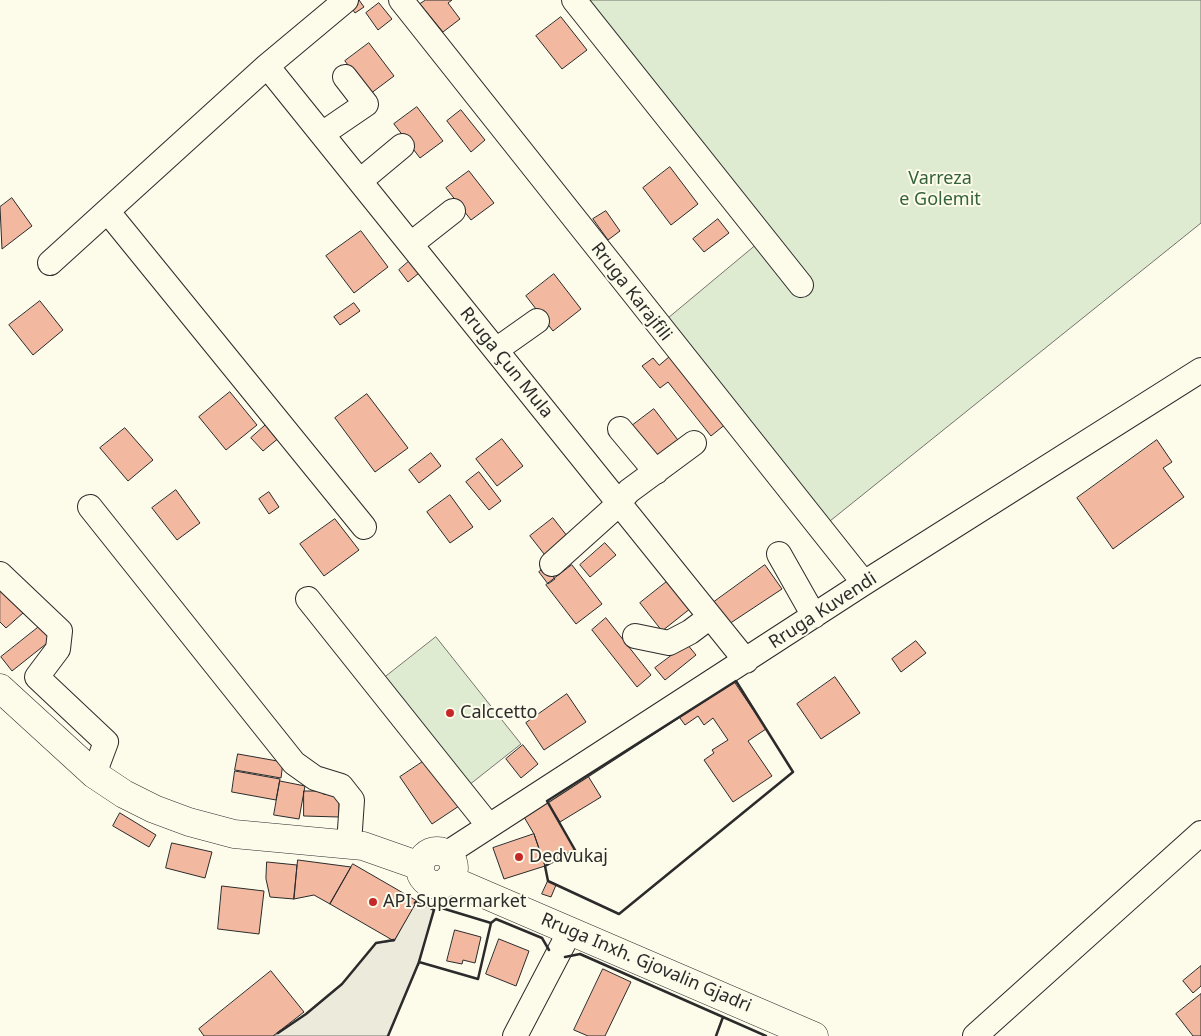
<!DOCTYPE html>
<html>
<head>
<meta charset="utf-8">
<style>
  body { margin:0 }
  canvas { display:block; background:#fdfbea }
</style>
</head>
<body>
<canvas width="1201" height="1036"></canvas>
<script>
const context = document.querySelector('canvas').getContext('2d');
context.lineJoin = 'round';
function fillPath(path, color) { context.fillStyle = color; context.fill(path, 'evenodd'); }
function stroke(path, color, width, dash) { context.strokeStyle = color; context.lineWidth = width; context.lineCap = dash ? 'butt' : 'round'; context.setLineDash(dash || []); context.stroke(path); }
function drawText(font, color, halo, rows, align = 'center') {
  context.font = font + ' "Noto Sans",sans-serif'; context.lineWidth = 4; context.setLineDash([]); context.textBaseline = 'middle'; context.strokeStyle = halo; context.fillStyle = color; for (const [text, x, y, turn = 0] of rows) {
    context.save(); context.translate(x, y); context.rotate((+turn || 0) * Math.PI / 180); context.textAlign = isNaN(turn) ? turn : align; if (halo) context.strokeText(text, 0, 0); context.fillText(text, 0, 0); context.restore();
  }
}
const green = new Path2D(`
  M566 0H1201V223L830 521 668 318 758 243Z
  M436 637 521 744 464 789 379 682Z`);
fillPath(green, '#deebd1');
stroke(green, '#74746e', 1);
const parking = new Path2D(`
  M417 901 434 910 419 962 388 1036H274L306 1014 342 984 376 943 394 941Z`);
fillPath(parking, '#eceadb');
stroke(parking, '#74746e', 1);
const building = new Path2D(`
  M349 0H359L364 7 355 13 347 1Z
  M426 0H452L448 3 460 19 443 32 420 4Z
  M379 3 392 19 378 30 366 13Z
  M561 17 587 50 562 69 536 36Z
  M369 43 394 76 370 94 345 61Z
  M417 107 443 141 420 158 394 124Z
  M461 110 485 140 471 152 447 121Z
  M670 167 698 204 671 225 643 188Z
  M469 171 494 203 471 220 446 188Z
  M12 198 32 226 2 249 0 207Z
  M606 211 620 231 608 240 593 219Z
  M718 219 729 233 704 252 693 239Z
  M361 231 388 267 354 293 326 256Z
  M414 257 424 269 408 282 399 270Z
  M554 274 581 309 553 331 526 296Z
  M40 301 63 330 33 355 9 325Z
  M354 303 360 311 340 325 334 317Z
  M673 354 727 423 711 436 668 382 660 388 642 366 653 358 659 365Z
  M230 392 257 425 226 450 199 417Z
  M367 394 408 448 375 472 335 418Z
  M654 409 681 444 657 463 629 428Z
  M268 423 280 437 263 451 251 438Z
  M125 428 153 460 128 481 100 448Z
  M502 439 523 466 497 486 476 459Z
  M1157 440 1172 462 1163 468 1184 497 1113 549 1077 498Z
  M431 453 441 466 419 483 409 470Z
  M479 472 501 501 489 510 466 482Z
  M176 490 200 523 177 540 152 508Z
  M269 492 279 507 269 514 259 499Z
  M450 495 473 527 450 543 427 512Z
  M553 518 571 541 548 559 530 536Z
  M335 519 359 550 324 576 300 544Z
  M605 543 616 555 590 577 580 565Z
  M572 565 602 604 576 624 546 585Z
  M765 565 782 589 729 624 714 602Z
  M546 567 555 579 548 584 539 572Z
  M669 580 691 608 662 631 640 603Z
  M0 588 23 613 6 628 0 622Z
  M606 618 651 675 637 687 592 630Z
  M40 626 51 640 12 671 1 657Z
  M916 641 926 653 901 672 892 659Z
  M687 644 696 655 665 680 655 668Z
  M731 677 766 729 748 741 772 776 733 802 704 760 714 753 712 750 728 740 713 718 704 725 698 716 685 725 677 714Z
  M835 677 860 713 821 739 797 704Z
  M567 694 586 722 544 750 526 723Z
  M523 745 538 764 521 778 506 759Z
  M238 754 283 762 281 778 235 770Z
  M427 759 459 806 432 824 400 777Z
  M235 771 280 779 276 800 232 792Z
  M588 776 601 797 560 822 547 801Z
  M280 781 305 786 299 819 274 815Z
  M304 791H323V794H339V817L304 816Z
  M547 801 575 850 545 866 534 834 524 817Z
  M120 813 156 835 149 847 113 826Z
  M534 834 545 866 504 879 493 848Z
  M172 843 212 852 205 878 166 868Z
  M298 860 351 867 330 904 314 895 294 899Z
  M267 862 297 865 294 899 270 897 266 879Z
  M353 864 417 901 394 941 330 904Z
  M548 881 556 885 551 897 542 894Z
  M222 886 264 891 259 934 218 929Z
  M455 930 481 937 475 963 463 960 462 964 447 961Z
  M499 939 529 951 516 986 486 974Z
  M1201 966V986L1193 993 1183 981Z
  M603 969 631 982 605 1036H588L574 1030Z
  M271 971 304 1012 273 1036H204L199 1029Z
  M1201 994V1036H1193L1176 1014Z`);
fillPath(building, '#f2b8a0');
stroke(building, '#2b2b2b', 1);
const minor = new Path2D(`
  M401 0 864 583
  M574 0 801 285
  M267 66 746 661
  M322 134 366 104 345 77
  M360 181 402 146
  M108 212 364 527
  M411 244 453 211
  M50 263 267 66 346 0
  M496 350 537 321
  M620 429 656 472
  M90 507 294 763 315 778 341 786 352 800 349 844
  M779 554 814 616
  M552 564 611 511 629 491 694 443
  M0 574 60 631 58 649 37 677 106 742 94 774
  M308 599 489 826
  M635 636 669 643 690 632 710 617
  M446 854 864 583 1201 370
  M515 1036 570 931
  M975 1036 1201 833`);
const major = new Path2D(`
  M0 688 94 774 124 794 154 809 189 822 234 834 363 846 420 866
  M420 868a17 17 0 1 1 34 0a17 17 0 1 1-34 0Z
  M449 879 814 1036`);
stroke(minor, '#2b2b2b', 26);
stroke(major, '#2b2b2b', 29);
stroke(minor, '#fdfbea', 24);
stroke(major, '#fdfbea', 28);
stroke(new Path2D(`
  M736 681 793 772 619 914 548 881 545 866 575 850 547 801Z
  M415 903 417 901 434 910 418 965
  M435 906 491 923 478 979 419 962Z
  M565 957 580 954 723 1017 716 1036
  M723 1017 766 1036
  M278 1033 306 1014 342 984 376 943 394 940
  M388 1036 419 962 478 979 491 923 496 919 542 938 549 950`), '#2b2b2b', 2.5);
for (const [x, y, r, color] of [
  [450,713,5,"#c62828"],
  [519,857,5,"#c62828"],
  [373,902,5,"#c62828"]
]) { const dot = new Path2D(); dot.arc(x, y, r, 0, 2 * Math.PI); context.fillStyle = color; context.fill(dot); stroke(dot, '#fdfbea', 2); }
drawText('18px', '#34623c', '#fdfbea', [
  ["Varreza",940,179],
  ["e Golemit",940,200]
]);
drawText('18px', '#2b2b2b', '#fdfbea', [
  ["Rruga Karajfili",631,292,52],
  ["Rruga Çun Mula",506,363,51],
  ["Rruga Kuvendi",823,611,-33],
  ["Rruga Inxh. Gjovalin Gjadri",646,963,23]
]);
drawText('18px', '#2b2b2b', '#fdfbea', [
  ["Calccetto",460,713],
  ["Dedvukaj",529,857],
  ["API Supermarket",383,902]
], 'left');
</script>
</body>
</html>
